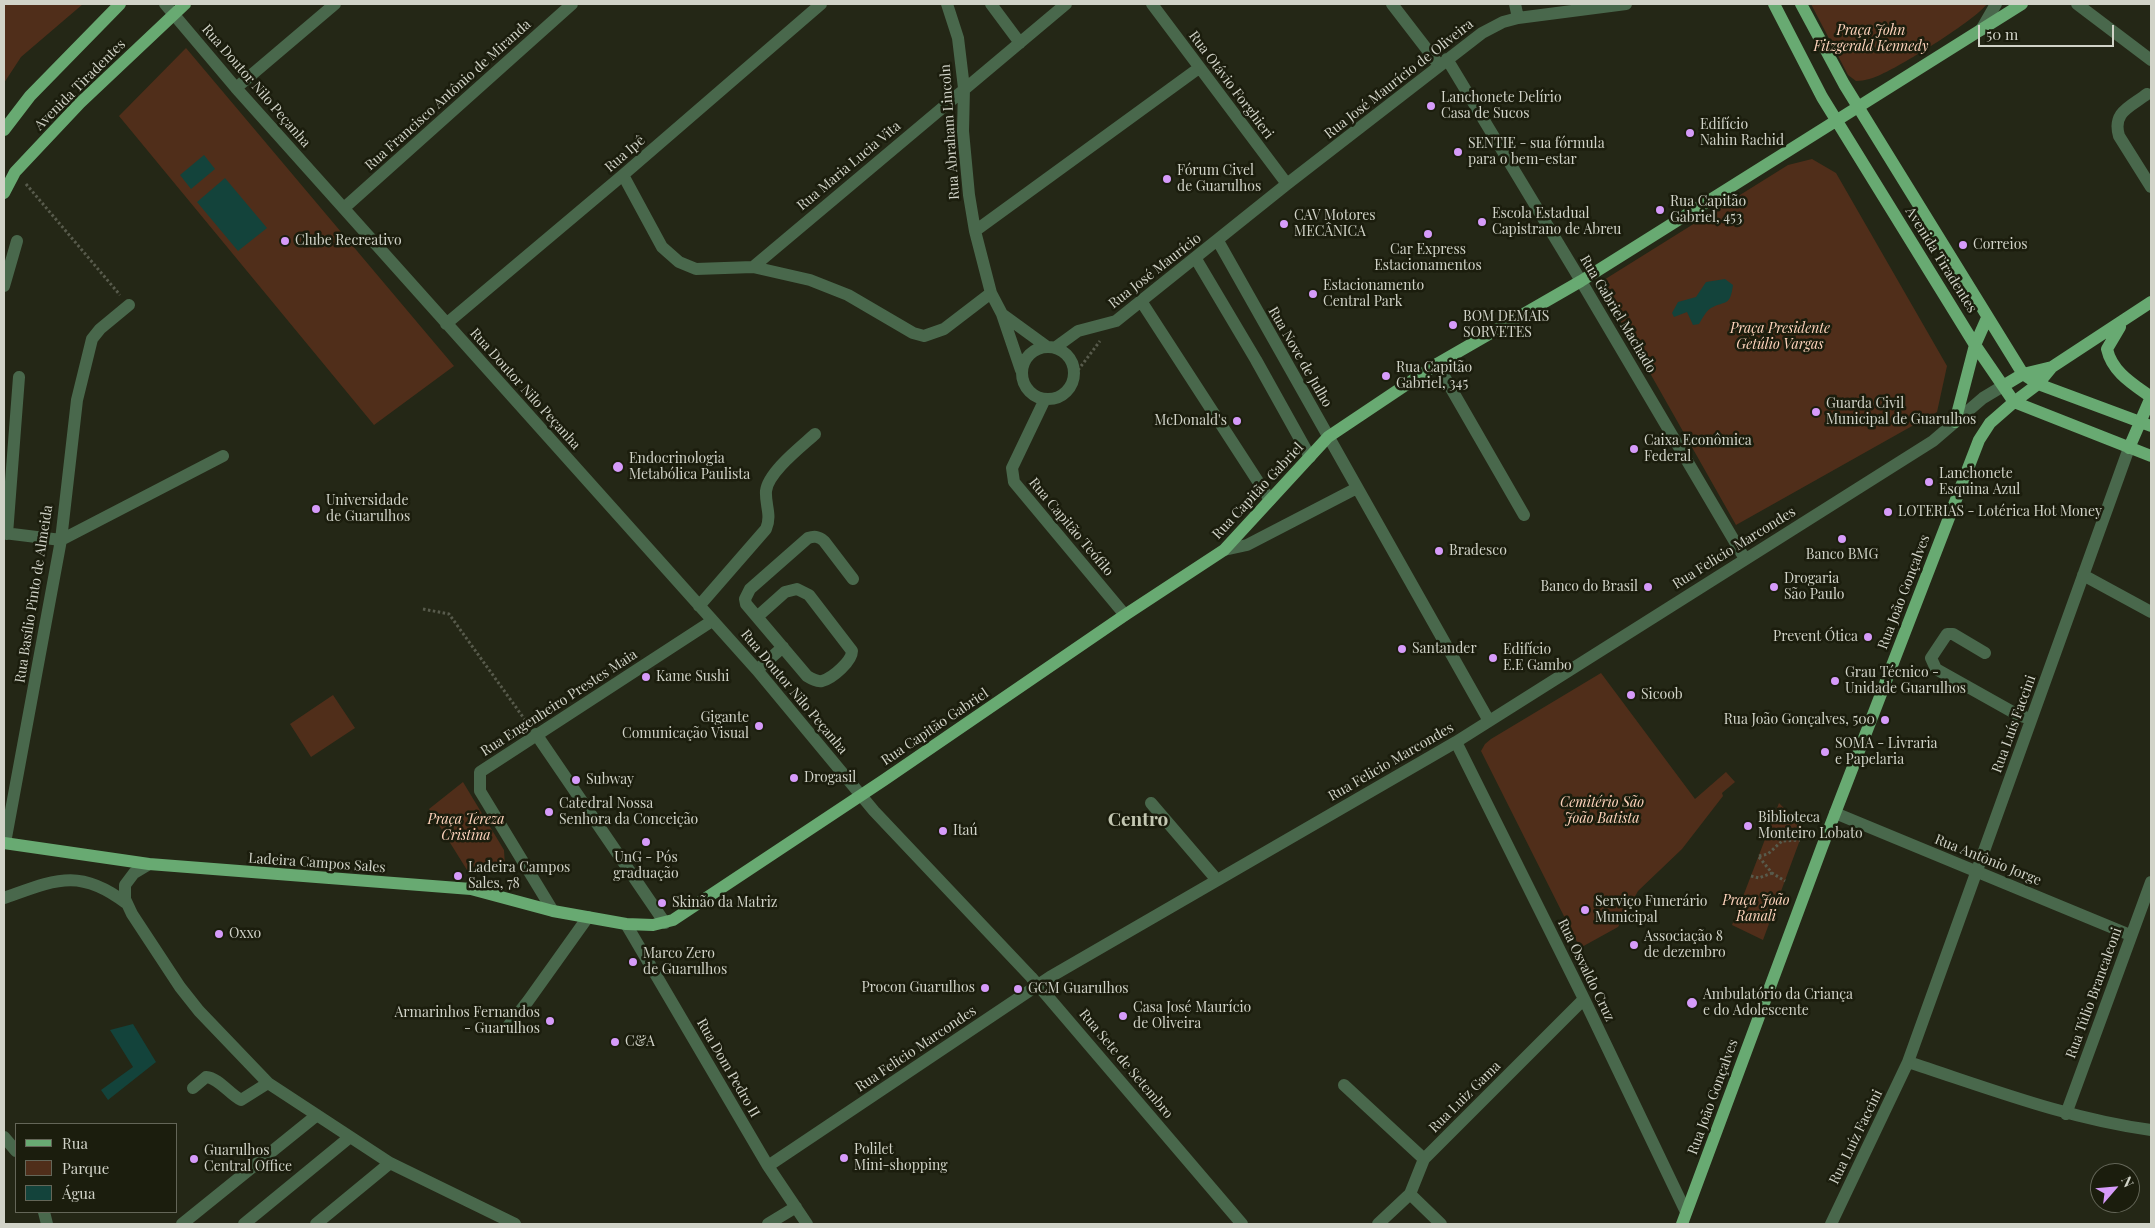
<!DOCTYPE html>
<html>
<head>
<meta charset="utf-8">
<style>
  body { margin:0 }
  #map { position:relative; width:2155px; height:1228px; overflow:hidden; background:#242716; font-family:"Playfair Display",serif }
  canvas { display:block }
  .frame { position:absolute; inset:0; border:5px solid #d1d3c8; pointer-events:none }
  .legend { position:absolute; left:15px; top:1123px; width:162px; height:90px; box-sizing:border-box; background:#1b1d0d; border:1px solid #646658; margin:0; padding:6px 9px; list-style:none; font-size:15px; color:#d1d3c8 }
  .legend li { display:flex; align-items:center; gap:10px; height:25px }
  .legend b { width:25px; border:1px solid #646658 }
  .north { position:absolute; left:2090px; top:1163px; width:50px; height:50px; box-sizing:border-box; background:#1b1d0d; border:1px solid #646658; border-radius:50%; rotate:63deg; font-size:14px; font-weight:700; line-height:20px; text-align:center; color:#d1d3c8 }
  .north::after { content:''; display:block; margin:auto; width:18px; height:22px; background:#d69bfa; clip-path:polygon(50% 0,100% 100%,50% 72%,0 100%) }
  .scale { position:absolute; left:1978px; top:25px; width:136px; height:22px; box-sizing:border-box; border:2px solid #d1d3c8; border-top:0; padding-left:6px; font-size:15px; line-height:18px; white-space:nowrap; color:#d1d3c8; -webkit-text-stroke:4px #1b1d0d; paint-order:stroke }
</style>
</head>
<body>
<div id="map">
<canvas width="2155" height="1228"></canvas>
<div class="frame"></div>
<ul class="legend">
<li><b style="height:6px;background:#68aa72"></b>Rua</li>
<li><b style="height:14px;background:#502e1a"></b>Parque</li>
<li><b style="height:14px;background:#13433b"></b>Água</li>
</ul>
<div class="north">N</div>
<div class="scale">50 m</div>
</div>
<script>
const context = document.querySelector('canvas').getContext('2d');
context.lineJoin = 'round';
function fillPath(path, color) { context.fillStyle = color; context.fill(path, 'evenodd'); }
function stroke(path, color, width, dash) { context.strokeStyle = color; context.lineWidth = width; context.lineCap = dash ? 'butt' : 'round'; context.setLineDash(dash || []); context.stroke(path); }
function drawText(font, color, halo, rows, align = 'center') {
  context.font = font + ' "Playfair Display",serif'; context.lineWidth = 5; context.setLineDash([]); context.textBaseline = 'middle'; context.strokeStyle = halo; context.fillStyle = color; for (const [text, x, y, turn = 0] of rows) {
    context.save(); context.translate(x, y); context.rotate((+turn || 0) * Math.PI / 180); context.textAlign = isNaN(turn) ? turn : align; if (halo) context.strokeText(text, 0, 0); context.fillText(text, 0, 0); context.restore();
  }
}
fillPath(new Path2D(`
  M4 4H83L21 57 4 83Z
  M1811 4H1987C1975 20 1903 65 1882 74 1874 78 1865 81 1856 81L1848 75Z
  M186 48 454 366 374 425 119 116Z
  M1812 159 1836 173 1947 366 1937 412 1736 525 1599 283 1788 165Z
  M1601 673 1695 799 1726 772 1735 782 1722 793 1723 796 1682 849 1638 891 1618 927 1580 948 1481 751 1485 744 1491 739Z
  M333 695 355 728 311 757 290 724Z
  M463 782 504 850 505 866 467 870 429 809Z
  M1779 803 1804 829 1763 940 1732 925Z`), '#502e1a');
fillPath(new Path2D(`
  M204 155 215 169 191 189 180 175Z
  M225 178 267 228 238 251 197 202Z
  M1725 279 1733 285C1730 307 1726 300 1711 308 1706 311 1702 319 1699 324L1693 325 1687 312 1674 317 1672 313 1678 302 1696 297 1706 282Z
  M133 1024 156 1062 108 1100 101 1090 133 1067 110 1030Z`), '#13433b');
stroke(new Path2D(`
  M26 184 120 295
  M1075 374 1100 341
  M423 609 449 614 528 724
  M1759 856 1768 854 1782 841 1800 840
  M1759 857 1772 873 1785 881
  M1751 876 1759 878 1772 873`), '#585b4c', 3, [2.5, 2.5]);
stroke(new Path2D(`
  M165 4 236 88 757 670 874 811 1031 977 1242 1224
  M947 4 958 38 964 88 963 131 969 195 975 231 991 293 1002 314 1021 370
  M991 4 1020 43
  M1152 4 1287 184
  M1392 4 1439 65
  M1515 4 1518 18
  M2077 4 2151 60
  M1981 30 1996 4
  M1447 59 1581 281 1745 559
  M236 88 335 4
  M2147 94C2130 107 2112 112 2119 136L2151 187
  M623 175 662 247 679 262 696 269 753 267 810 280 848 295 913 333 924 336 944 329 991 293
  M344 208 572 4
  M975 231 1199 68
  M1218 241 1489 721
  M1196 259 1256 360 1310 457
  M753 267 1066 4
  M4 286 17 241
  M1141 301 1270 500
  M1002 314 1046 346
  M446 324 623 175 821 4
  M1022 373a26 26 0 1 1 52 0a26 26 0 1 1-52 0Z
  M1056 347 1078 331 1116 321 1287 184 1482 33 1503 22 1518 18 1626 4
  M1437 364 1524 515
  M1045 399 1012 468 1014 482 1125 615
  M4 533 61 540
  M7 534 19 377
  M61 540 223 456
  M1224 550 1247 545 1357 488
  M2083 575 2151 612
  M699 606 766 529C772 515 765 505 766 491 768 472 802 446 815 434
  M757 617 785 592 797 589 809 595 852 651C852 661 833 678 822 681 817 682 812 679 807 676L746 604 745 599 750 589 808 538C814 536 818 536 824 541L853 579
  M1985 653 1953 634H1947L1931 658 1936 669 2018 715 2031 719
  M757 670 783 647
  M536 734 665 923
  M1456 742 1584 999 1686 1212
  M1151 803 1217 880
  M1835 813 2130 935
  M5 843 61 540 77 400 92 339 100 329 129 305
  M149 864 134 873 125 885V899L132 914 180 987 199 1011 268 1083 390 1163 515 1224
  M4 898C55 880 79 867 126 903
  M553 911 480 791V772L712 621
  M626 924 768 1166 807 1224
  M509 1025 528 1001 588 917
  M1908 1062C1988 1088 2068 1119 2151 1130
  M1344 1085 1424 1159
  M193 1088 206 1077C219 1078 229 1094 241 1100L268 1083
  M2066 1114 2151 882
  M4 1137 16 1151
  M768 1166 1050 977 1456 742 1933 441 1983 398 2003 386
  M1410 1194 1441 1224
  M44 1212 47 1224
  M182 1224 317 1115
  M244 1224 350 1137
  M316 1224 390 1163
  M768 1224 796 1207
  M1378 1224 1410 1194 1424 1159 1584 999
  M1831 1224 1908 1062 2129 448`), '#49684c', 12);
stroke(new Path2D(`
  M1774 4 1822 97 1975 345 2014 402 2151 456
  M1801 4 1844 84 2023 374 2038 384 2151 426
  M4 130 30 96 120 4
  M4 193 15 172 80 103 185 4
  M2120 327 2107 349C2112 372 2133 384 2151 397
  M2003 386 2023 374 2052 367
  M1955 422 1975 345 1987 318
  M2129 448 2151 397
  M4 843 149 864 471 889 553 911 626 924 653 925 673 920 884 780 1125 615 1224 550 1328 437 1437 364 1581 281 2022 4
  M1682 1224 1822 847 1979 440 1990 423 2014 402 2038 384 2052 367 2151 302`), '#68aa72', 12);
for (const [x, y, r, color] of [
  [1431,106,5,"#d69bfa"],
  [1690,133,5,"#d69bfa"],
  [1458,152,5,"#d69bfa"],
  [1167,179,5,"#d69bfa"],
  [1660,210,5,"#d69bfa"],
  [1482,222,5,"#d69bfa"],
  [1284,224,5,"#d69bfa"],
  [1428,234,5,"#d69bfa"],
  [285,241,5,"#d69bfa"],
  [1963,245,5,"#d69bfa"],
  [1313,294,5,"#d69bfa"],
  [1453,325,5,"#d69bfa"],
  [1386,376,5,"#d69bfa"],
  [1816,412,5,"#d69bfa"],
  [1237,421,5,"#d69bfa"],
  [1634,449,5,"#d69bfa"],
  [618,467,6,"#d69bfa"],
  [1929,482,5,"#d69bfa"],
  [316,509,5,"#d69bfa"],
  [1888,512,5,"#d69bfa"],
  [1842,539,5,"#d69bfa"],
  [1439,551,5,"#d69bfa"],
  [1648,587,5,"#d69bfa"],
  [1774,587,5,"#d69bfa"],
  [1868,637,5,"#d69bfa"],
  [1402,649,5,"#d69bfa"],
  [1493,658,5,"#d69bfa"],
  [646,677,5,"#d69bfa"],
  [1835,681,5,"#d69bfa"],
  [1631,695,5,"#d69bfa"],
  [1885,720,5,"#d69bfa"],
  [759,726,5,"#d69bfa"],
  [1825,752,5,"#d69bfa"],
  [794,778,5,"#d69bfa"],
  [576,780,5,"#d69bfa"],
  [549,812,5,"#d69bfa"],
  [1748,826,5,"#d69bfa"],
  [943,831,5,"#d69bfa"],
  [646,842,5,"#d69bfa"],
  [458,876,5,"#d69bfa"],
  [662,903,5,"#d69bfa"],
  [1585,910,5,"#d69bfa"],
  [219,934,5,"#d69bfa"],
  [1634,945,5,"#d69bfa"],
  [633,962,5,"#d69bfa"],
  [985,988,5,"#d69bfa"],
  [1018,989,5,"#d69bfa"],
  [1692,1003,6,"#d69bfa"],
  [1123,1016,5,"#d69bfa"],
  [550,1021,5,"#d69bfa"],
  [615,1042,5,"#d69bfa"],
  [844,1158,5,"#d69bfa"],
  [194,1159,5,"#d69bfa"]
]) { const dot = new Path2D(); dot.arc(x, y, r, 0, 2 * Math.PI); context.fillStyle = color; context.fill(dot); stroke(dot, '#1b1d0d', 2); }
drawText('italic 14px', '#ffd4bd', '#1b1d0d', [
  ["Praça John",1871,31],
  ["Fitzgerald Kennedy",1871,47],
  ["Praça Presidente",1780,329],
  ["Getúlio Vargas",1780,345],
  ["Cemitério São",1602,803],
  ["João Batista",1602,819],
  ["Praça Tereza",466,820],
  ["Cristina",466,836],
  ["Praça João",1756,901],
  ["Ranali",1756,917]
]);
drawText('14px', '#d1d3c8', '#1b1d0d', [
  ["Rua José Maurício de Oliveira",1399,79,-38],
  ["Avenida Tiradentes",80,85,-45],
  ["Rua Otávio Forghieri",1231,85,53],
  ["Rua Doutor Nilo Peçanha",256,86,49],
  ["Rua Francisco Antônio de Miranda",448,95,-42],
  ["Rua Abraham Lincoln",950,132,-94],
  ["Rua Ipê",625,154,-41],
  ["Rua Maria Lucia Vita",849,166,-40],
  ["Avenida Tiradentes",1941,260,58],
  ["Rua José Maurício",1155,271,-38],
  ["Rua Gabriel Machado",1618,314,59],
  ["Rua Nove de Julho",1300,357,60],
  ["Rua Doutor Nilo Peçanha",525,389,48],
  ["Rua Capitão Gabriel",1258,491,-47],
  ["Rua Capitão Teófilo",1071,527,50],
  ["Rua Felicio Marcondes",1734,548,-32],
  ["Rua João Gonçalves",1904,592,-69],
  ["Rua Basílio Pinto de Almeida",34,594,-81],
  ["Rua Doutor Nilo Peçanha",794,692,50],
  ["Rua Engenheiro Prestes Maia",559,703,-33],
  ["Rua Luís Faccini",2014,724,-70],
  ["Rua Capitão Gabriel",935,727,-34],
  ["Rua Felicio Marcondes",1391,762,-30],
  ["Rua Antônio Jorge",1988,860,22],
  ["Ladeira Campos Sales",317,863,4],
  ["Rua Osvaldo Cruz",1586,970,64],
  ["Rua Túlio Brancaleoni",2094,993,-70],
  ["Rua Felicio Marcondes",916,1049,-34],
  ["Rua Sete de Setembro",1126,1064,50],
  ["Rua Dom Pedro II",728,1068,60],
  ["Rua Luiz Gama",1465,1097,-45],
  ["Rua João Gonçalves",1713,1097,-70],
  ["Rua Luíz Faccini",1856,1137,-64]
]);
drawText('14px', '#d1d3c8', '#1b1d0d', [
  ["Lanchonete Delírio",1441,98],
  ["Casa de Sucos",1441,114],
  ["Edifício",1700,125],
  ["Nahin Rachid",1700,141],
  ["SENTIE - sua fórmula",1468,144],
  ["para o bem-estar",1468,160],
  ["Fórum Civel",1177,171],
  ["de Guarulhos",1177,187],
  ["Rua Capitão",1670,202],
  ["Gabriel, 453",1670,218],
  ["Escola Estadual",1492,214],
  ["Capistrano de Abreu",1492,230],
  ["CAV Motores",1294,216],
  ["MECÂNICA",1294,232],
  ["Clube Recreativo",295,241],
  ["Correios",1973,245],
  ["Car Express",1428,250,"center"],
  ["Estacionamentos",1428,266,"center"],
  ["Estacionamento",1323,286],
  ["Central Park",1323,302],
  ["BOM DEMAIS",1463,317],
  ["SORVETES",1463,333],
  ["Rua Capitão",1396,368],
  ["Gabriel, 345",1396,384],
  ["Guarda Civil",1826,404],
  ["Municipal de Guarulhos",1826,420],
  ["McDonald's",1227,421,"right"],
  ["Caixa Econômica",1644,441],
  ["Federal",1644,457],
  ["Endocrinologia",629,459],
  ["Metabólica Paulista",629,475],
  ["Lanchonete",1939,474],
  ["Esquina Azul",1939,490],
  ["Universidade",326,501],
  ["de Guarulhos",326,517],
  ["LOTERIAS - Lotérica Hot Money",1898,512],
  ["Bradesco",1449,551],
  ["Banco BMG",1842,555,"center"],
  ["Drogaria",1784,579],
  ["São Paulo",1784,595],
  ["Banco do Brasil",1638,587,"right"],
  ["Prevent Ótica",1858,637,"right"],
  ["Santander",1412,649],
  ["Edifício",1503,650],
  ["E.E Gambo",1503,666],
  ["Grau Técnico -",1845,673],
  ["Unidade Guarulhos",1845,689],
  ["Kame Sushi",656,677],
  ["Sicoob",1641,695],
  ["Gigante",749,718,"right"],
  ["Comunicação Visual",749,734,"right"],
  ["Rua João Gonçalves, 500",1875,720,"right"],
  ["SOMA - Livraria",1835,744],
  ["e Papelaria",1835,760],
  ["Drogasil",804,778],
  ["Subway",586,780],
  ["Catedral Nossa",559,804],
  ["Senhora da Conceição",559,820],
  ["Biblioteca",1758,818],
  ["Monteiro Lobato",1758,834],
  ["Itaú",953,831],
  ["UnG - Pós",646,858,"center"],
  ["graduação",646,874,"center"],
  ["Ladeira Campos",468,868],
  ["Sales, 78",468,884],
  ["Serviço Funerário",1595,902],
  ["Municipal",1595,918],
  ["Skinão da Matriz",672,903],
  ["Oxxo",229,934],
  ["Associação 8",1644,937],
  ["de dezembro",1644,953],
  ["Marco Zero",643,954],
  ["de Guarulhos",643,970],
  ["Procon Guarulhos",975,988,"right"],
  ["GCM Guarulhos",1028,989],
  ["Ambulatório da Criança",1703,995],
  ["e do Adolescente",1703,1011],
  ["Casa José Maurício",1133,1008],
  ["de Oliveira",1133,1024],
  ["Armarinhos Fernandos",540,1013,"right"],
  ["- Guarulhos",540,1029,"right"],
  ["C&A",625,1042],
  ["Polilet",854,1150],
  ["Mini-shopping",854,1166],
  ["Guarulhos",204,1151],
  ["Central Office",204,1167]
], 'left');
drawText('bold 19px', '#c3c7b2', '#1b1d0d', [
  ["Centro",1138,820]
]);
</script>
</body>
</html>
